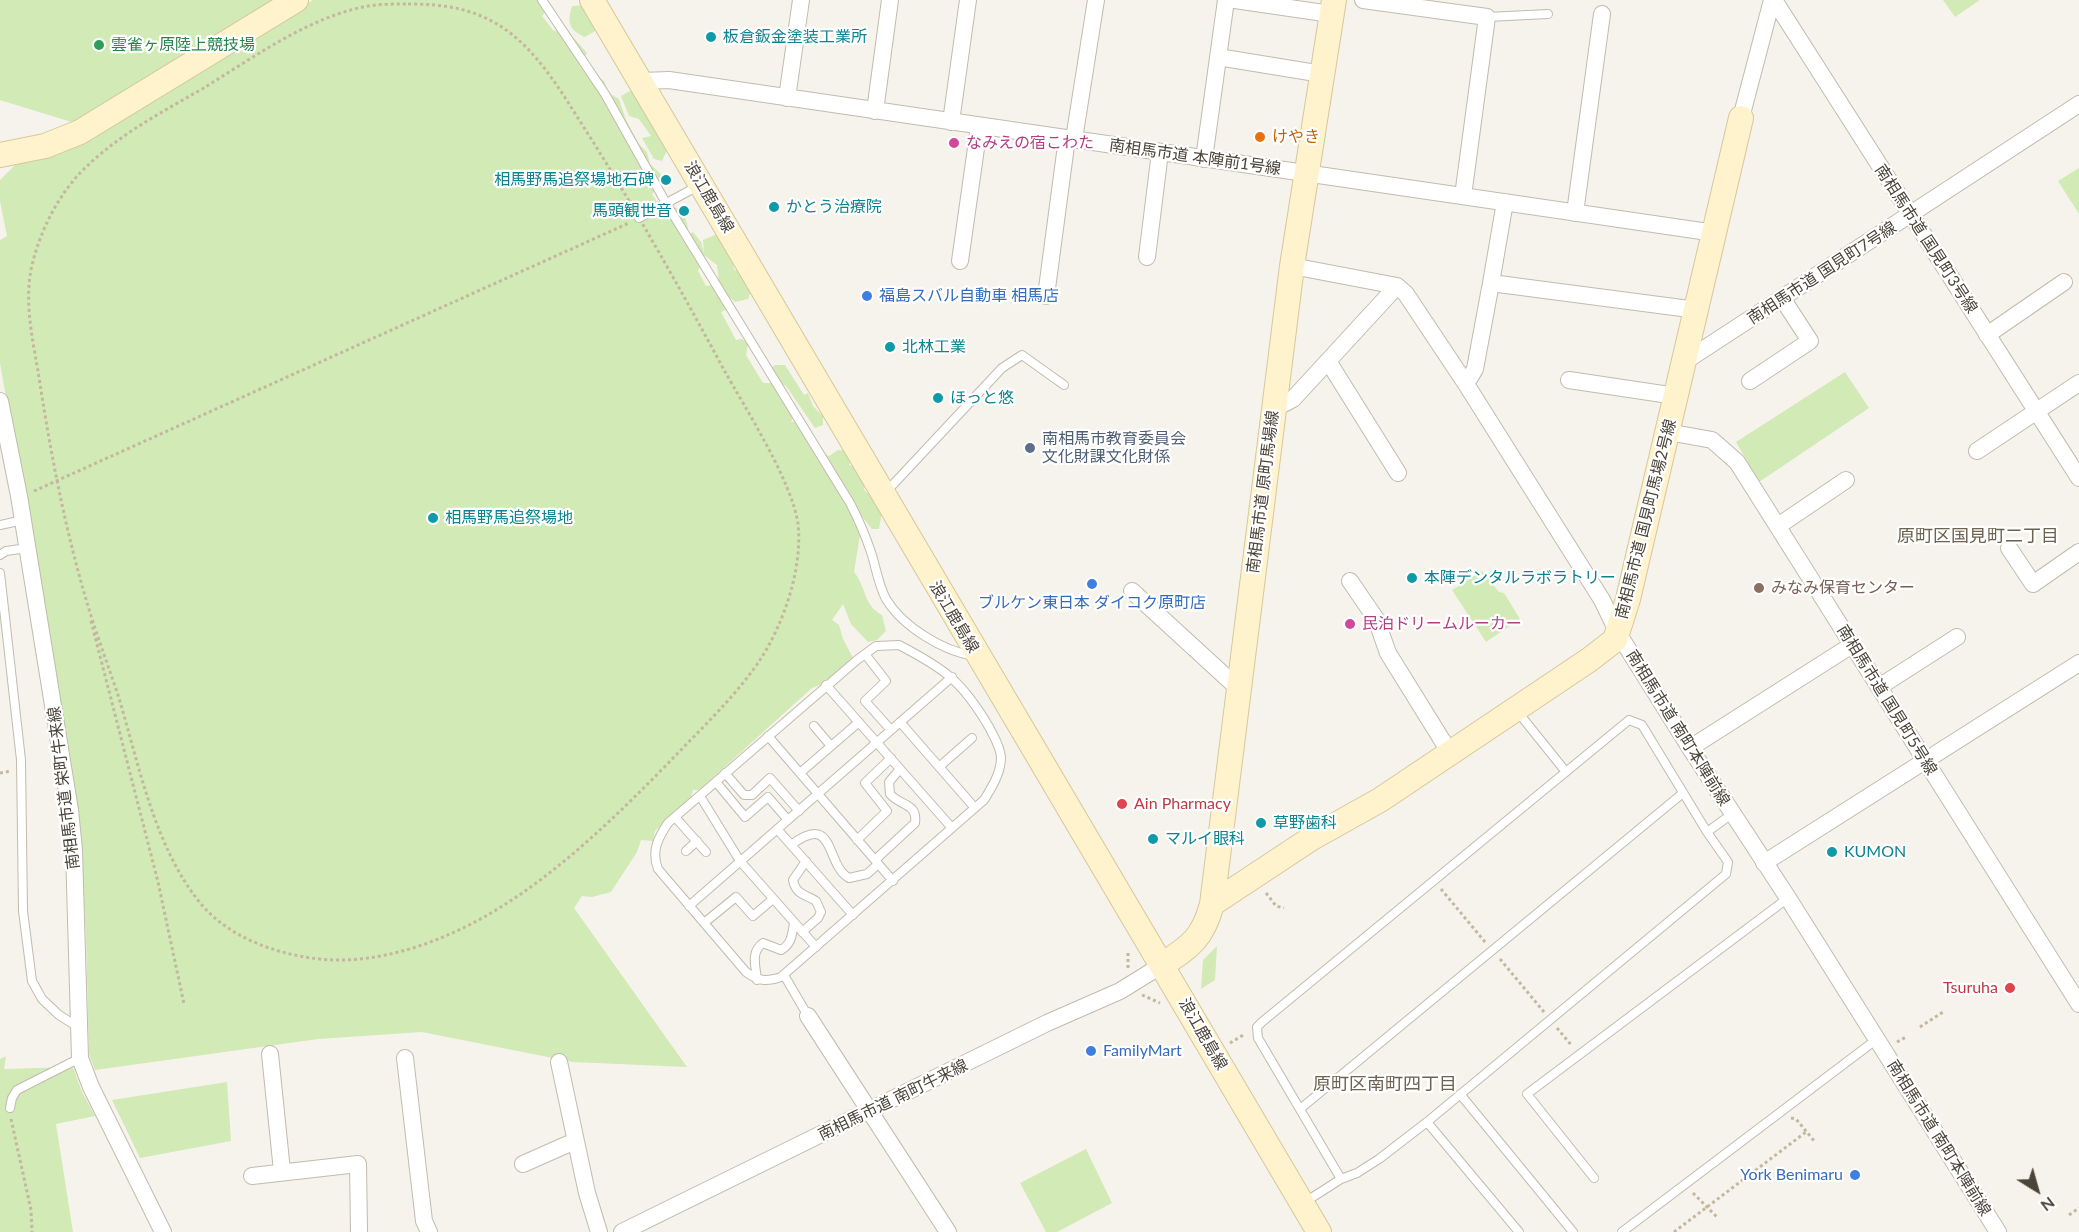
<!DOCTYPE html>
<html>
<head>
<meta charset="utf-8">
<style>
  body { margin:0 }
  #map { position:relative; width:2079px; height:1232px; overflow:hidden; background:#f6f3ec; font-family:Lato,sans-serif }
  canvas { display:block }
  .north { position:absolute; left:2007px; top:1160px; width:60px; height:60px; -webkit-text-stroke:4px #fff; paint-order:stroke; rotate:143deg; font-size:16px; font-weight:700; line-height:24px; text-align:center; color:#4b4439 }
  .north::after { content:''; display:block; margin:auto; width:21px; height:27px; background:#4b4439; clip-path:polygon(50% 0,100% 100%,50% 72%,0 100%) }
</style>
</head>
<body>
<div id="map">
<canvas width="2079" height="1232"></canvas>
<div class="north">N</div>
</div>
<script>
const context = document.querySelector('canvas').getContext('2d');
context.lineJoin = 'round';
function fillPath(path, color) { context.fillStyle = color; context.fill(path, 'evenodd'); }
function stroke(path, color, width, dash) { context.strokeStyle = color; context.lineWidth = width; context.lineCap = dash ? 'butt' : 'round'; context.setLineDash(dash || []); context.stroke(path); }
function drawText(font, color, halo, rows, align = 'center') {
  context.font = font + ' Lato,"Noto Sans JP",sans-serif'; context.lineWidth = 4.5; context.setLineDash([]); context.textBaseline = 'middle'; context.strokeStyle = halo; context.fillStyle = color; for (const [text, x, y, turn = 0] of rows) {
    context.save(); context.translate(x, y); context.rotate((+turn || 0) * Math.PI / 180); context.textAlign = isNaN(turn) ? turn : align; if (halo) context.strokeText(text, 0, 0); context.fillText(text, 0, 0); context.restore();
  }
}
fillPath(new Path2D(`
  M0 0H304L78 124 0 100Z
  M313 0H537L546 12 542 16 553 30 572 36 587 53 581 64 604 81 609 93 619 99 626 120 639 144 647 152 650 164 662 175V184L652 194 664 212 675 207 685 216 688 228 683 237 693 232 701 242 704 253 703 240 722 232 733 257 734 270 747 272 753 285 748 299 735 302 727 295V309L721 312 736 340 742 339 748 344 746 355 763 383H771L797 409 791 422 804 421 811 431 808 444 829 456 838 450 848 451 852 455 849 465 862 468 865 477 864 490 883 506 879 529H872L860 514 853 524 859 525 860 535 854 572C866 586 863 605 882 615L886 631 877 640 868 642 851 624 843 604 832 620 839 625 843 639 853 658 843 676 812 688 699 790H693L691 797 655 831 653 841 641 840 637 852 611 892 592 897 582 896 574 908 687 1067 573 1062 422 1032 318 1039 95 1070 89 1054 86 939 79 815 0 363V240L7 236 0 201V180L20 160 209 66ZM705 256 717 265 719 284 706 286 698 271Z
  M1943 0H1980L1955 17Z
  M587 5 600 28 585 37C569 30 567 23 572 6Z
  M637 87 671 142 662 161 654 159 642 138 651 136 639 119 629 116 621 96Z
  M2079 168V214L2058 181Z
  M775 365H785L804 395 808 393 813 406 823 416V425L815 428 786 386 770 379 766 373Z
  M1845 372 1869 408 1759 482 1736 442Z
  M1482 571 1499 592 1504 593 1520 619 1486 642 1452 590Z
  M1217 946 1215 980 1201 989 1203 960Z
  M6 1056 4 1069 73 1067 82 1092 95 1116 56 1124 73 1232H0V1059Z
  M227 1082 231 1141 140 1158 112 1100Z
  M1086 1149 1112 1203 1057 1232H1046L1020 1183Z`), '#d2eab5');
const lane = new Path2D(`
  M542 0 605 94 666 203 850 503C859 520 866 537 872 555 876 569 879 586 886 599 903 627 943 651 974 656
  M1487 17 1548 14
  M639 218 698 186
  M886 492 1002 368 1022 355 1064 385
  M0 525 23 520
  M0 555 6 551 28 548
  M0 573 21 760 23 911 32 981 42 999 59 1015 78 1027
  M899 645C945 669 962 681 989 727 994 737 1000 746 1001 757 1001 773 992 787 984 800L781 977C766 982 758 981 746 972L658 869C651 851 658 838 668 823L857 660 876 646Z
  M865 654 886 681 865 701 891 730
  M826 685 952 828
  M1517 711 1566 772
  M900 722 975 808
  M814 726 831 746
  M768 736 893 881
  M939 767 972 738
  M725 773 744 795H752L770 778 799 811
  M800 773 859 722
  M716 782 745 817 768 797 788 820
  M700 796 740 861 816 947
  M675 817 706 852
  M777 829 853 915
  M857 840 887 811 865 783 891 758
  M791 845C836 811 825 865 849 878L867 874 878 864
  M686 851 697 841
  M875 860 915 823C918 803 900 806 890 794L889 782 900 769
  M689 906 952 677
  M704 923 736 897 753 916 773 899
  M802 932 818 918 821 912 816 901C805 894 796 895 793 880L806 861
  M784 975 808 1016
  M757 980C756 967 750 952 763 943L781 950C792 944 792 934 794 923
  M1460 1094 1573 1232
  M10 1108 12 1098 17 1090 80 1058
  M1300 1109 1683 793
  M1427 1122 1519 1232
  M1594 1178 1527 1094 1788 898
  M1341 1179 1258 1038 1257 1027 1262 1022 1629 720 1642 725 1707 832 1732 814
  M1305 1202 1341 1179 1357 1173 1379 1159 1427 1122 1726 874 1728 862 1707 832
  M1622 1232 1877 1039`);
const street = new Path2D(`
  M1235 0 1331 14
  M1363 0 1487 17 1463 196
  M1774 0 2079 478
  M1218 57 1322 74
  M641 81 669 80 1715 233
  M787 98 801 0
  M875 111 890 0
  M1741 118 1772 0
  M951 122 968 0
  M1074 139 1096 0
  M1204 159 1226 0
  M1505 202 1491 283 1697 310
  M1575 213 1602 14
  M1147 257 1160 152
  M960 261 979 127
  M1292 266 1397 286 1406 294 1466 384 1602 600 1618 633 1690 748 1788 898 1998 1232
  M1046 296 1067 138
  M1987 335 2064 282
  M1328 361 1398 473
  M1684 362 2079 104
  M1569 380 1676 396
  M1750 381 1810 341 1782 298
  M1466 384 1475 369 1491 283
  M0 401 19 496 70 810 74 850 80 1058 91 1087 163 1232
  M1274 409 1293 399 1397 286
  M1668 432 1712 440 1737 462 2079 1004
  M1977 451 2079 383
  M1778 526 1846 480
  M2009 548 2033 584 2079 552
  M1350 581 1376 619 1388 653 1450 753
  M1132 591 1239 689
  M1879 687 1957 637
  M1690 748 1852 645
  M1764 863 2079 663
  M808 1016 948 1232
  M270 1054 282 1171
  M405 1058 424 1221 429 1232
  M559 1062 587 1193 599 1232
  M523 1164 575 1141
  M252 1176 358 1164 359 1232
  M622 1232 1047 1023 1120 991 1162 965`);
const secondary = new Path2D(`
  M592 0 1319 1232
  M0 155 45 146 80 132 296 0
  M1212 904 1312 838 1380 800 1589 660 1615 640 1628 599 1741 118
  M1162 965C1191 946 1203 938 1212 904L1292 266 1334 0`);
stroke(lane, '#c2bbae', 10);
stroke(street, '#c2bbae', 18);
stroke(secondary, '#d6c79b', 26);
stroke(new Path2D(`
  M408 4C446 4 478 9 509 32 544 59 566 100 590 137 637 212 681 290 723 368 745 408 792 481 798 524 803 569 783 626 758 663 735 696 706 724 678 753 613 820 537 896 450 934 414 950 373 961 333 960 287 958 232 941 201 904 154 847 139 764 118 695 108 665 97 636 88 606 65 530 50 450 38 371 32 337 24 300 32 265 40 232 57 197 81 172 115 137 160 113 202 89 253 58 308 17 368 6 381 4 395 4 408 4Z
  M34 491 629 223
  M91 621 158 882 184 1004
  M0 773 11 771
  M1441 889 1485 942
  M1266 893 1276 906 1284 908
  M1500 959 1544 1012
  M1128 968V951
  M1142 995 1160 1003
  M1920 1027 1943 1012
  M1557 1028 1572 1046
  M1897 1042 1906 1037
  M1230 1043 1245 1034
  M1791 1118 1796 1119 1815 1142
  M11 1119 31 1210 32 1232
  M1693 1193 1717 1217
  M2069 1215 2079 1208
  M1674 1232 1806 1132`), '#c4b79f', 3, [3, 3]);
stroke(lane, '#fff', 8);
stroke(street, '#fff', 16);
stroke(secondary, '#fff3cd', 24);
for (const [x, y, r, color] of [
  [711,37,6,"#0f9aa8"],
  [99,45,6,"#2e9e5b"],
  [1260,137,6,"#e8710a"],
  [954,143,6,"#d1479c"],
  [666,180,6,"#0f9aa8"],
  [774,207,6,"#0f9aa8"],
  [684,211,6,"#0f9aa8"],
  [867,296,6,"#3f7fe0"],
  [890,347,6,"#0f9aa8"],
  [938,398,6,"#0f9aa8"],
  [1030,448,6,"#5c6f8a"],
  [433,518,6,"#0f9aa8"],
  [1412,578,6,"#0f9aa8"],
  [1092,584,6,"#3f7fe0"],
  [1759,588,6,"#8d6e63"],
  [1350,624,6,"#d1479c"],
  [1122,804,6,"#e0444e"],
  [1261,823,6,"#0f9aa8"],
  [1153,839,6,"#0f9aa8"],
  [1832,852,6,"#0f9aa8"],
  [2010,988,6,"#e0444e"],
  [1091,1051,6,"#3f7fe0"],
  [1855,1175,6,"#3f7fe0"]
]) { const dot = new Path2D(); dot.arc(x, y, r, 0, 2 * Math.PI); context.fillStyle = color; context.fill(dot); stroke(dot, '#fff', 2); }
drawText('16px', '#0d838f', '#fff', [
  ["板倉鈑金塗装工業所",723,37],
  ["相馬野馬追祭場地石碑",654,180,"right"],
  ["かとう治療院",786,207],
  ["馬頭観世音",672,211,"right"],
  ["北林工業",902,347],
  ["ほっと悠",950,398],
  ["相馬野馬追祭場地",445,518],
  ["本陣デンタルラボラトリー",1424,578],
  ["草野歯科",1273,823],
  ["マルイ眼科",1165,839],
  ["KUMON",1844,852]
], 'left');
drawText('16px', '#27864d', '#fff', [
  ["雲雀ヶ原陸上競技場",111,45]
], 'left');
drawText('16px', '#c56008', '#fff', [
  ["けやき",1272,137]
], 'left');
drawText('16px', '#b23c85', '#fff', [
  ["なみえの宿こわた",966,143],
  ["民泊ドリームルーカー",1362,624]
], 'left');
drawText('16px', '#4b4439', '#fff', [
  ["南相馬市道 本陣前1号線",1195,157,8],
  ["浪江鹿島線",709,197,59],
  ["南相馬市道 国見町3号線",1926,239,57],
  ["南相馬市道 国見町7号線",1822,273,-33],
  ["南相馬市道 原町馬場線",1263,492,-83],
  ["南相馬市道 国見町馬場2号線",1646,519,-76],
  ["浪江鹿島線",954,617,59],
  ["南相馬市道 国見町5号線",1887,700,58],
  ["南相馬市道 南町本陣前線",1678,728,58],
  ["南相馬市道 栄町牛来線",64,788,-97],
  ["浪江鹿島線",1203,1034,60],
  ["南相馬市道 南町牛来線",893,1100,-26],
  ["南相馬市道 南町本陣前線",1939,1138,58]
]);
drawText('16px', '#366cbe', '#fff', [
  ["福島スバル自動車 相馬店",879,296],
  ["ブルケン東日本 ダイコク原町店",1092,603,"center"],
  ["FamilyMart",1103,1051],
  ["York Benimaru",1843,1175,"right"]
], 'left');
drawText('16px', '#4e5e75', '#fff', [
  ["南相馬市教育委員会",1042,439],
  ["文化財課文化財係",1042,457]
], 'left');
drawText('16px', '#785e54', '#fff', [
  ["みなみ保育センター",1771,588]
], 'left');
drawText('16px', '#be3a42', '#fff', [
  ["Ain Pharmacy",1134,804],
  ["Tsuruha",1998,988,"right"]
], 'left');
drawText('18px', '#6e6250', '#fff', [
  ["原町区国見町二丁目",1978,536],
  ["原町区南町四丁目",1385,1084]
]);
</script>
</body>
</html>
